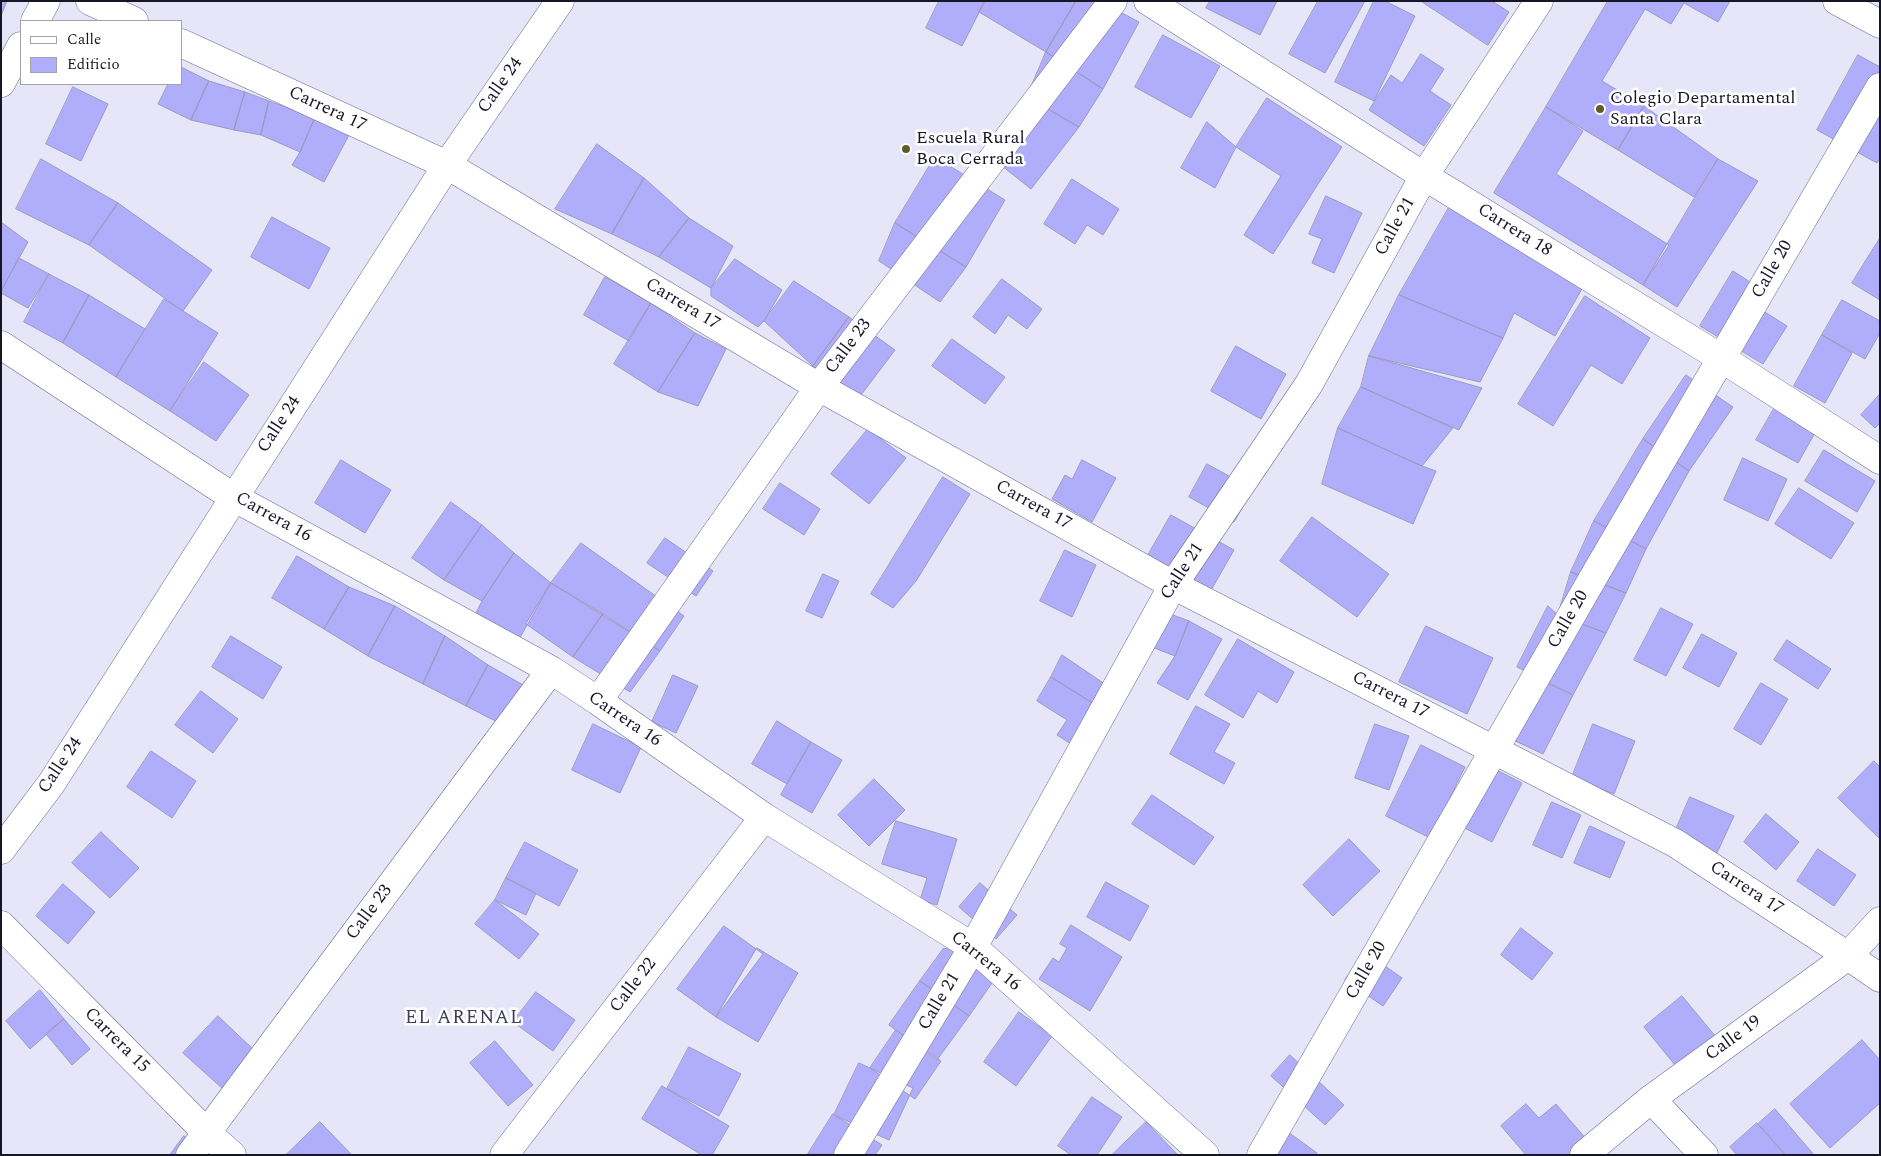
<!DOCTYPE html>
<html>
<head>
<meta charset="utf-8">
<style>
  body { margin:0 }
  #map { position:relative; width:1881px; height:1156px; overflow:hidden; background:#e6e6f8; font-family:Spectral,serif }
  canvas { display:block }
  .frame { position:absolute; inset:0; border:2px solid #171625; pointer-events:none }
  .legend { position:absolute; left:20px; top:20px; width:162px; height:65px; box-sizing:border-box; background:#fff; border:1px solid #a2a2a8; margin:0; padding:6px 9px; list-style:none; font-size:15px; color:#171625 }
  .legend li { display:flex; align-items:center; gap:10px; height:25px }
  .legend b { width:25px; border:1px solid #a2a2a8 }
</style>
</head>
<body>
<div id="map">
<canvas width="1881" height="1156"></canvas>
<div class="frame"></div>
<ul class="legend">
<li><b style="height:6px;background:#fff"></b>Calle</li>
<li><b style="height:14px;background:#b0aefa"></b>Edificio</li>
</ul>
</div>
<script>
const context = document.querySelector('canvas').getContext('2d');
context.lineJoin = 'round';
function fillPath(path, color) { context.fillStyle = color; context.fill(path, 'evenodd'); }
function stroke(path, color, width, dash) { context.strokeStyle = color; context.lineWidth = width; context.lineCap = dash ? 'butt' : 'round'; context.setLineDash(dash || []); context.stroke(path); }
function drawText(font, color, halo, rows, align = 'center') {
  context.font = font + ' Spectral,serif'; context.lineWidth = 5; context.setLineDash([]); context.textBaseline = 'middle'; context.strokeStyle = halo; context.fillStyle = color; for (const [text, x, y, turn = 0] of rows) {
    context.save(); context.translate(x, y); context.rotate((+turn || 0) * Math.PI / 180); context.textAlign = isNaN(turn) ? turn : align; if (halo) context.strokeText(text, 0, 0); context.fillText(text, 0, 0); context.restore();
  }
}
const building = new Path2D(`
  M1 1H7L1 16Z
  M939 1H985L962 46 926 28Z
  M985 1H1076L1046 52 979 12Z
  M1076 1H1099L1139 22 1103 89 1046 52Z
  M1210 1H1277L1260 35 1206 8Z
  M1318 1H1365L1325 73 1289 54Z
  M1374 1H1385L1415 16 1374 101 1335 82Z
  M1421 1H1492L1509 12 1488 45Z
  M1608 1H1730L1718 22 1684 3 1671 24 1645 9 1602 81 1644 106 1618 150 1546 107Z
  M1163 35 1220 66 1191 118 1135 87Z
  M1046 52 1103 89 1079 127 1027 97Z
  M1421 54 1444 69 1430 91 1451 105 1424 146 1369 110 1391 75 1402 83Z
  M1858 55 1880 67V158L1877 163 1817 130Z
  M181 67 209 81 191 120 158 104 168 84H181Z
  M209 81 245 92 234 130 191 120Z
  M73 87 108 104 81 161 46 144Z
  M245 92 269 101 261 135 234 130Z
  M1027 97 1079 127 1031 189 987 154Z
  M1267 98 1342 147 1273 254 1244 235 1281 176 1236 147Z
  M269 101 315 118 300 152 261 135Z
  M1644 106 1718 159 1694 197 1618 150Z
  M1546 107 1583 131 1556 174 1669 245 1643 285 1494 193Z
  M315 118 349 135 324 182 292 165 300 152Z
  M1207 122 1236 147 1215 188 1181 168Z
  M597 144 644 178 612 234 555 209Z
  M935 157 1005 200 966 267 895 223Z
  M41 159 118 203 89 245 16 209Z
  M1718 159 1758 181 1677 307 1643 285Z
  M644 178 689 218 659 257 612 234Z
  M1072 179 1119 209 1103 235 1087 225 1075 244 1044 224Z
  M1326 196 1362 213 1334 273 1312 263 1322 239 1309 234Z
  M118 203 212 270 183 311 89 245Z
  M1451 204 1583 287 1555 336 1514 313 1503 338 1399 295Z
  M272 217 330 248 309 289 251 257Z
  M689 218 733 246 711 288 659 257Z
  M1 222 28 242 1 291Z
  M895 223 966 267 940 302 879 261Z
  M1880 238V300L1852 283Z
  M19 258 49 274 28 308 1 293Z
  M735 259 782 290 764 321 758 327 711 296V288Z
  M1733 271 1761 289 1752 304 1787 326 1763 364 1700 326Z
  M49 274 89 295 63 343 24 322Z
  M605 277 651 303 629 341 584 315Z
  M1002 279 1042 309 1027 329 1008 315 995 334 973 317Z
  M794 281 849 317 813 366 764 321Z
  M89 295 145 329 116 377 63 343Z
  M1399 295 1503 338 1480 382 1369 356Z
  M1585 296 1650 338 1622 384 1591 365 1553 426 1518 404Z
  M164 299 218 333 170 411 116 377Z
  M1842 300 1880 321V333L1865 359 1822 335Z
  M651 303 695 333 658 392 614 364Z
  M849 317 895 350 858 399 813 366Z
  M695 333 726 349 698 406 658 392Z
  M1822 335 1852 353 1825 403 1794 386Z
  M952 339 1005 377 985 404 932 366Z
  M1236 346 1286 374 1261 419 1211 391Z
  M1369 356 1482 388 1459 430 1361 387Z
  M204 362 249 395 216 441 170 411Z
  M1686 375 1733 407 1689 471 1643 439Z
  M1361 387 1453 428 1422 466 1338 428Z
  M1880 394V423L1875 428 1861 415Z
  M1775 407 1816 431 1798 463 1756 440Z
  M1338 428 1422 466 1436 471 1413 524 1322 484Z
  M868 429 906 458 869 504 831 474Z
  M1643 439 1689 471 1646 549 1594 521Z
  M1824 450 1875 481 1857 512 1805 481Z
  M1743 458 1787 479 1768 521 1724 500Z
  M341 460 391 490 365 533 315 503Z
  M1082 460 1116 478 1092 522 1052 499 1065 475 1072 479Z
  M1207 464 1253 489 1234 522 1189 497Z
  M943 477 970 494 916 581 893 608 871 594Z
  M780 483 820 509 804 535 763 509Z
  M1799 488 1854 523 1831 559 1775 524Z
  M451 502 482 525 444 580 412 558Z
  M1171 515 1234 550 1210 592 1147 557Z
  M1312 517 1389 574 1357 617 1280 561Z
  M1594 521 1646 549 1626 593 1571 572Z
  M482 525 514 553 482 601 444 580Z
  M665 538 713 571 696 596 647 563Z
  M581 543 684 616 660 651 551 583Z
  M1065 550 1096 565 1072 617 1040 601Z
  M514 553 551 583 514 648 471 623 482 601Z
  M297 556 349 587 324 629 272 598Z
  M1571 572 1626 593 1606 633 1558 615Z
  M823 574 839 581 822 618 806 611Z
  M551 583 603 614 573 657 526 624Z
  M349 587 395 606 368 656 324 629Z
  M395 606 445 636 423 684 368 656Z
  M1548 606 1558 615 1606 633 1573 695 1517 667Z
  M1661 608 1693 624 1666 676 1634 660Z
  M1165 612 1189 621 1175 656 1152 647Z
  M603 614 660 651 630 692 573 657Z
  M1189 621 1222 639 1188 700 1157 683 1175 656Z
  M1426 626 1493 658 1467 714 1399 682Z
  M1702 634 1737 653 1719 687 1683 668Z
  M231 636 282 667 263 699 212 667Z
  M445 636 488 665 466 706 423 684Z
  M1238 639 1294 672 1277 703 1258 691 1243 718 1205 695Z
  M1787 640 1831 669 1818 689 1774 660Z
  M1062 655 1121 695 1094 704 1051 677Z
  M488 665 532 690 511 729 466 706Z
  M673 675 698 686 676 733 652 722Z
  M1051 677 1094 704 1079 749 1057 735 1067 720 1037 701Z
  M1538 679 1573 695 1543 754 1511 739Z
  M1761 683 1788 699 1761 745 1734 729Z
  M201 691 238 719 213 753 175 725Z
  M1196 706 1230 724 1214 752 1235 763 1224 784 1170 754Z
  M777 721 811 742 787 784 752 764Z
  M593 724 641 747 620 793 572 770Z
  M1375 724 1409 736 1389 790 1355 778Z
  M1593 724 1635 741 1614 794 1572 777Z
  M811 742 842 760 812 813 781 795Z
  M1421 745 1465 767 1430 838 1386 816Z
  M151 751 196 781 172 818 127 787Z
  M1874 761 1880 767V839L1838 798Z
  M1481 762 1522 783 1492 842 1451 821Z
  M874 779 905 810 869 846 838 815Z
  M1152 795 1214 837 1194 865 1132 824Z
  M1690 797 1734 816 1717 853 1674 834Z
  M1552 802 1581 815 1562 858 1533 845Z
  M1766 814 1799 842 1776 870 1744 842Z
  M896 821 957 839 937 905 920 900 927 878 882 864Z
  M1590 826 1625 842 1610 878 1574 863Z
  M101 832 139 868 110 898 72 863Z
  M1349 839 1380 871 1333 916 1303 885Z
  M525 842 578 870 559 906 506 878Z
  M1818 849 1856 875 1834 906 1797 881Z
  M506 878 536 893 526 915 495 900Z
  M1106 882 1149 906 1130 941 1087 917Z
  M980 883 1017 915 996 939 959 907Z
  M63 884 95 912 68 944 36 916Z
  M495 900 539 934 519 959 475 924Z
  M1071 925 1122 957 1090 1011 1039 979 1053 958 1059 962 1067 948 1060 944Z
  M724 926 763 954 716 1017 677 989Z
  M1521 928 1553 953 1532 980 1501 955Z
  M757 948 798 973 758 1042 716 1017Z
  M944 948 978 957 992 983 969 1016 920 981Z
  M1365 952 1402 978 1383 1006 1345 980Z
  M920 981 969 1016 937 1060 889 1025Z
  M40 990 64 1019 30 1049 6 1021Z
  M536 992 575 1020 553 1051 513 1022Z
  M1682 996 1726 1049 1688 1081 1644 1027Z
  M1019 1012 1052 1036 1016 1086 984 1062Z
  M218 1016 256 1052 223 1089 183 1053Z
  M64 1019 90 1049 72 1065 46 1034Z
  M896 1030 941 1061 915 1099 870 1068Z
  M1862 1040 1880 1060V1103L1830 1148 1790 1104Z
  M495 1041 533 1085 508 1106 470 1063Z
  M689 1047 741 1074 719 1116 667 1089Z
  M1290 1055 1344 1105 1325 1125 1271 1076Z
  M859 1063 913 1088 889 1140 834 1115Z
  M662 1086 729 1126 712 1155H702L642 1119Z
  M1092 1097 1122 1117 1097 1155H1071L1058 1146Z
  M1526 1104 1539 1118 1556 1104 1600 1155H1526L1501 1126Z
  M1775 1109 1814 1155H1785L1758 1124Z
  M833 1114 882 1145 875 1155 808 1154Z
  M320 1122 352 1155H286Z
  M1146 1122 1178 1155H1112Z
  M1757 1123 1786 1155H1737L1730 1147Z
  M1277 1124 1317 1153 1316 1155H1254Z
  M184 1136 208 1155H170Z`);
fillPath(building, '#b0aefa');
stroke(building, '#9a9ac2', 1);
const minor = new Path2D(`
  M90 1 134 21
  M1148 1 1424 176 1721 358 1880 460
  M1837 1 1880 24
  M35 21 46 1
  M181 43 447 165 819 387 1173 585 1675 843 1848 956 1880 978
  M1 83 21 46
  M1 345 233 497 551 670 598 701 764 817 973 947 1205 1155
  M598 701 819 387 1113 1
  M1 850 51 784 447 165 560 1
  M1 925 206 1132 232 1155
  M1651 1099 1704 1155
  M190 1155 551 670
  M504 1155 764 817
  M848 1155 973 947 1173 585 1309 384 1424 176 1539 1
  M1261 1155 1597 571 1880 87
  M1584 1155 1651 1099 1848 956 1880 921`);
stroke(minor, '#6e6d93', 29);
stroke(minor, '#fff', 28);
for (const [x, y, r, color] of [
  [1600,109,5,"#605c29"],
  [906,149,5,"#605c29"]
]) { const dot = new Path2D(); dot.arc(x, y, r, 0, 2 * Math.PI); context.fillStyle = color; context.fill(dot); stroke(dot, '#fff', 2); }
drawText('18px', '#171625', '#fff', [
  ["Calle 24",501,86,-55],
  ["Carrera 17",327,110,25],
  ["Calle 21",1396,227,-61],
  ["Carrera 18",1514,231,32],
  ["Calle 20",1773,270,-60],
  ["Carrera 17",682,305,31],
  ["Calle 23",849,347,-53],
  ["Calle 24",280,425,-57],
  ["Carrera 17",1033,506,29],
  ["Carrera 16",273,518,29],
  ["Calle 21",1183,572,-57],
  ["Calle 20",1569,620,-60],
  ["Carrera 17",1390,696,27],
  ["Carrera 16",624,720,34],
  ["Calle 24",61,766,-56],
  ["Carrera 17",1746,889,33],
  ["Calle 23",370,913,-53],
  ["Carrera 16",985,962,39],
  ["Calle 20",1367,971,-60],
  ["Calle 22",634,986,-52],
  ["Calle 21",940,1002,-59],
  ["Calle 19",1734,1039,-36],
  ["Carrera 15",116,1041,45]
]);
drawText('18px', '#171625', '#fff', [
  ["Colegio Departamental",1610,99],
  ["Santa Clara",1610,120],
  ["Escuela Rural",916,139],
  ["Boca Cerrada",916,160]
], 'left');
context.letterSpacing = '1px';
drawText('19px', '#3d3c5f', '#fff', [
  ["EL ARENAL",464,1019]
]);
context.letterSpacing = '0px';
</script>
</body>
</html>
